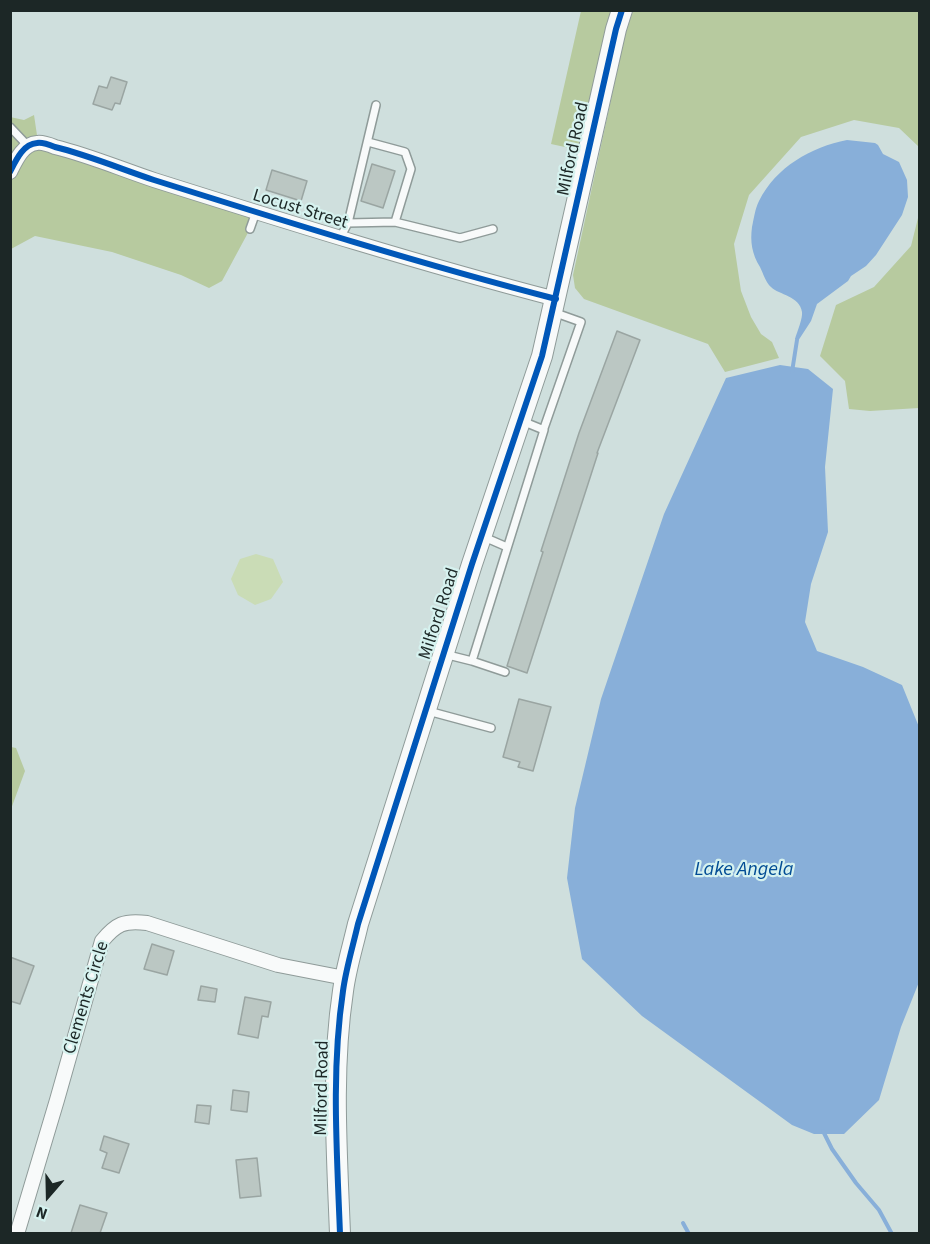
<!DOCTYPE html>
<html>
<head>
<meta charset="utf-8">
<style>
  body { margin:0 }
  #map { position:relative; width:930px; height:1244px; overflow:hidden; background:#cfdfdd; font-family:"Source Sans 3",sans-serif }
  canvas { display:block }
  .frame { position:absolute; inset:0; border:12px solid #1c2726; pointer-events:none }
  .north { position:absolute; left:18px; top:1166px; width:60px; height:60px; -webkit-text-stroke:4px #d6f2ef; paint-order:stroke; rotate:200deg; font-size:16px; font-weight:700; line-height:24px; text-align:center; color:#1c2726 }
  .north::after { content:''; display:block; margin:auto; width:21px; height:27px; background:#1c2726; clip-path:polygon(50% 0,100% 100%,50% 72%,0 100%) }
</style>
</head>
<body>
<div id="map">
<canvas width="930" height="1244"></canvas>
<div class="frame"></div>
<div class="north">N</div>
</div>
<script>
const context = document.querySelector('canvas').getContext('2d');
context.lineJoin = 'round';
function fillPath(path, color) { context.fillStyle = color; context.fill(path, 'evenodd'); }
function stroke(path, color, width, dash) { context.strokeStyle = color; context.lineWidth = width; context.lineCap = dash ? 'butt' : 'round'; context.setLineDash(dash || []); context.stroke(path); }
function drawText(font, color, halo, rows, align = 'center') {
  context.font = font + ' "Source Sans 3",sans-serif'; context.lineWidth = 4.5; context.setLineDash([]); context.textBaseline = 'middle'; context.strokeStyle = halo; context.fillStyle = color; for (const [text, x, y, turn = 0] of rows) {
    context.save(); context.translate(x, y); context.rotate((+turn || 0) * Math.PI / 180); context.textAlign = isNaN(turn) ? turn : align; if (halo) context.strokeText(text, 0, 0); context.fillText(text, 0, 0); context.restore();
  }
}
fillPath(new Path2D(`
  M256 554 273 559 283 582 271 599 255 605 238 595 231 579 240 559Z`), '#cadcb6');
fillPath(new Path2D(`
  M581 11H622L588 152 551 144Z
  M633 11H919V147L899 128 854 120 801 137 749 195 734 244 741 291 751 317 761 334 772 342 779 358 725 372 708 344 584 299 575 288 573 275 625 35Z
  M34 115 38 142 256 212 250 229 222 281 209 288 181 275 112 252 35 236 11 249 10 117 24 120Z
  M919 214V408L870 411 849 409 845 381 820 356 836 305 874 287 911 246Z
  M11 747 16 748 25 771 11 809Z`), '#b7ca9f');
fillPath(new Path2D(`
  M847 140 875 143 878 145 883 154 899 162 907 180 908 197 902 215 876 255 866 266 851 276 848 281 817 304 811 321 798 341 795 339C797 332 803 318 802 312 800 296 779 295 771 287 766 283 763 273 760 267 752 254 750 242 752 227 754 218 755 209 759 201 776 167 811 147 847 140Z
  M780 365 808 369 833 389 825 467 828 532 811 584 805 622 817 651 863 667 902 685 919 727V982L901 1027 879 1100 844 1134H814L792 1125 642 1016 582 959 567 878 575 808 601 699 664 514 726 378Z`), '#88afd9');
stroke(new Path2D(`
  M792 372 797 340
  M823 1131 832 1149 856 1183 879 1210 892 1234
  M683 1223 689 1234`), '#88afd9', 4);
const building = new Path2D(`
  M111 77 127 82 120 104 115 103 112 110 93 104 99 86 107 88Z
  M372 164 395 171 383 208 361 201Z
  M272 170 307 181 301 201 266 190Z
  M617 331 640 340 597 453H598L527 673 507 666 543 552 541 551 579 433Z
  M519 699 551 707 533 771 518 767 520 762 503 757Z
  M152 944 174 951 167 975 144 969Z
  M10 957 34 966 20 1004 10 1001Z
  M201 986 217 989 215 1002 198 1000Z
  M245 997 271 1002 268 1017 262 1016 258 1038 238 1034Z
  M233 1090 249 1092 247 1112 231 1110Z
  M197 1105 211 1106 209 1124 195 1122Z
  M104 1136 129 1144 119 1173 102 1168 107 1153 100 1150Z
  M257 1158 261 1196 240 1198 236 1160Z
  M80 1205 107 1213 100 1233H71Z`);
fillPath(building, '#bbc7c3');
stroke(building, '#9aa5a2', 1.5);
const lane = new Path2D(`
  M10 127 28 146
  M395 222 460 238 493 229
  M348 223 395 222 411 169 405 152 368 142
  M250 229 256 212
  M340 238 348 223 376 105
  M543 431 581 322 553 312
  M484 537 507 547
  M444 654 472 661 505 672
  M472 661 544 430 522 421
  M428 711 491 728`);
const street = new Path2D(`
  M10 172C16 160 23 144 37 143 42 142 50 145 55 147 88 155 121 169 154 180 287 222 421 264 556 299
  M17 1234 57 1100 102 941C116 924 124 920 147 923L278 965 345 978`);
const secondary = new Path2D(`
  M340 1234C337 1153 331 1071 343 991 346 968 353 946 358 924L472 564 542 356 616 29 622 10`);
stroke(lane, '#8f9b99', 10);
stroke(street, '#8f9b99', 16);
stroke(secondary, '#8f9b99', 22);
stroke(lane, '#f8fafa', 7);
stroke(street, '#f8fafa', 14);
stroke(secondary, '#f8fafa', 20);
stroke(new Path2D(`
  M10 172C16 160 23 144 37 143 42 142 50 145 55 147 88 155 121 169 154 180 287 222 421 264 556 299
  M340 1234C337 1153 331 1071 343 991 346 968 353 946 358 924L472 564 542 356 616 29 622 10`), '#0057b8', 6);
drawText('18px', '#1c2726', '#d6f2ef', [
  ["Milford Road",574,149,-78],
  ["Locust Street",300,210,17],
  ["Milford Road",440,614,-72],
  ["Clements Circle",87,998,-73],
  ["Milford Road",323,1088,-89]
]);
drawText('italic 20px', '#014c94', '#d6f2ef', [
  ["Lake Angela",744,871]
]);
</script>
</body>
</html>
